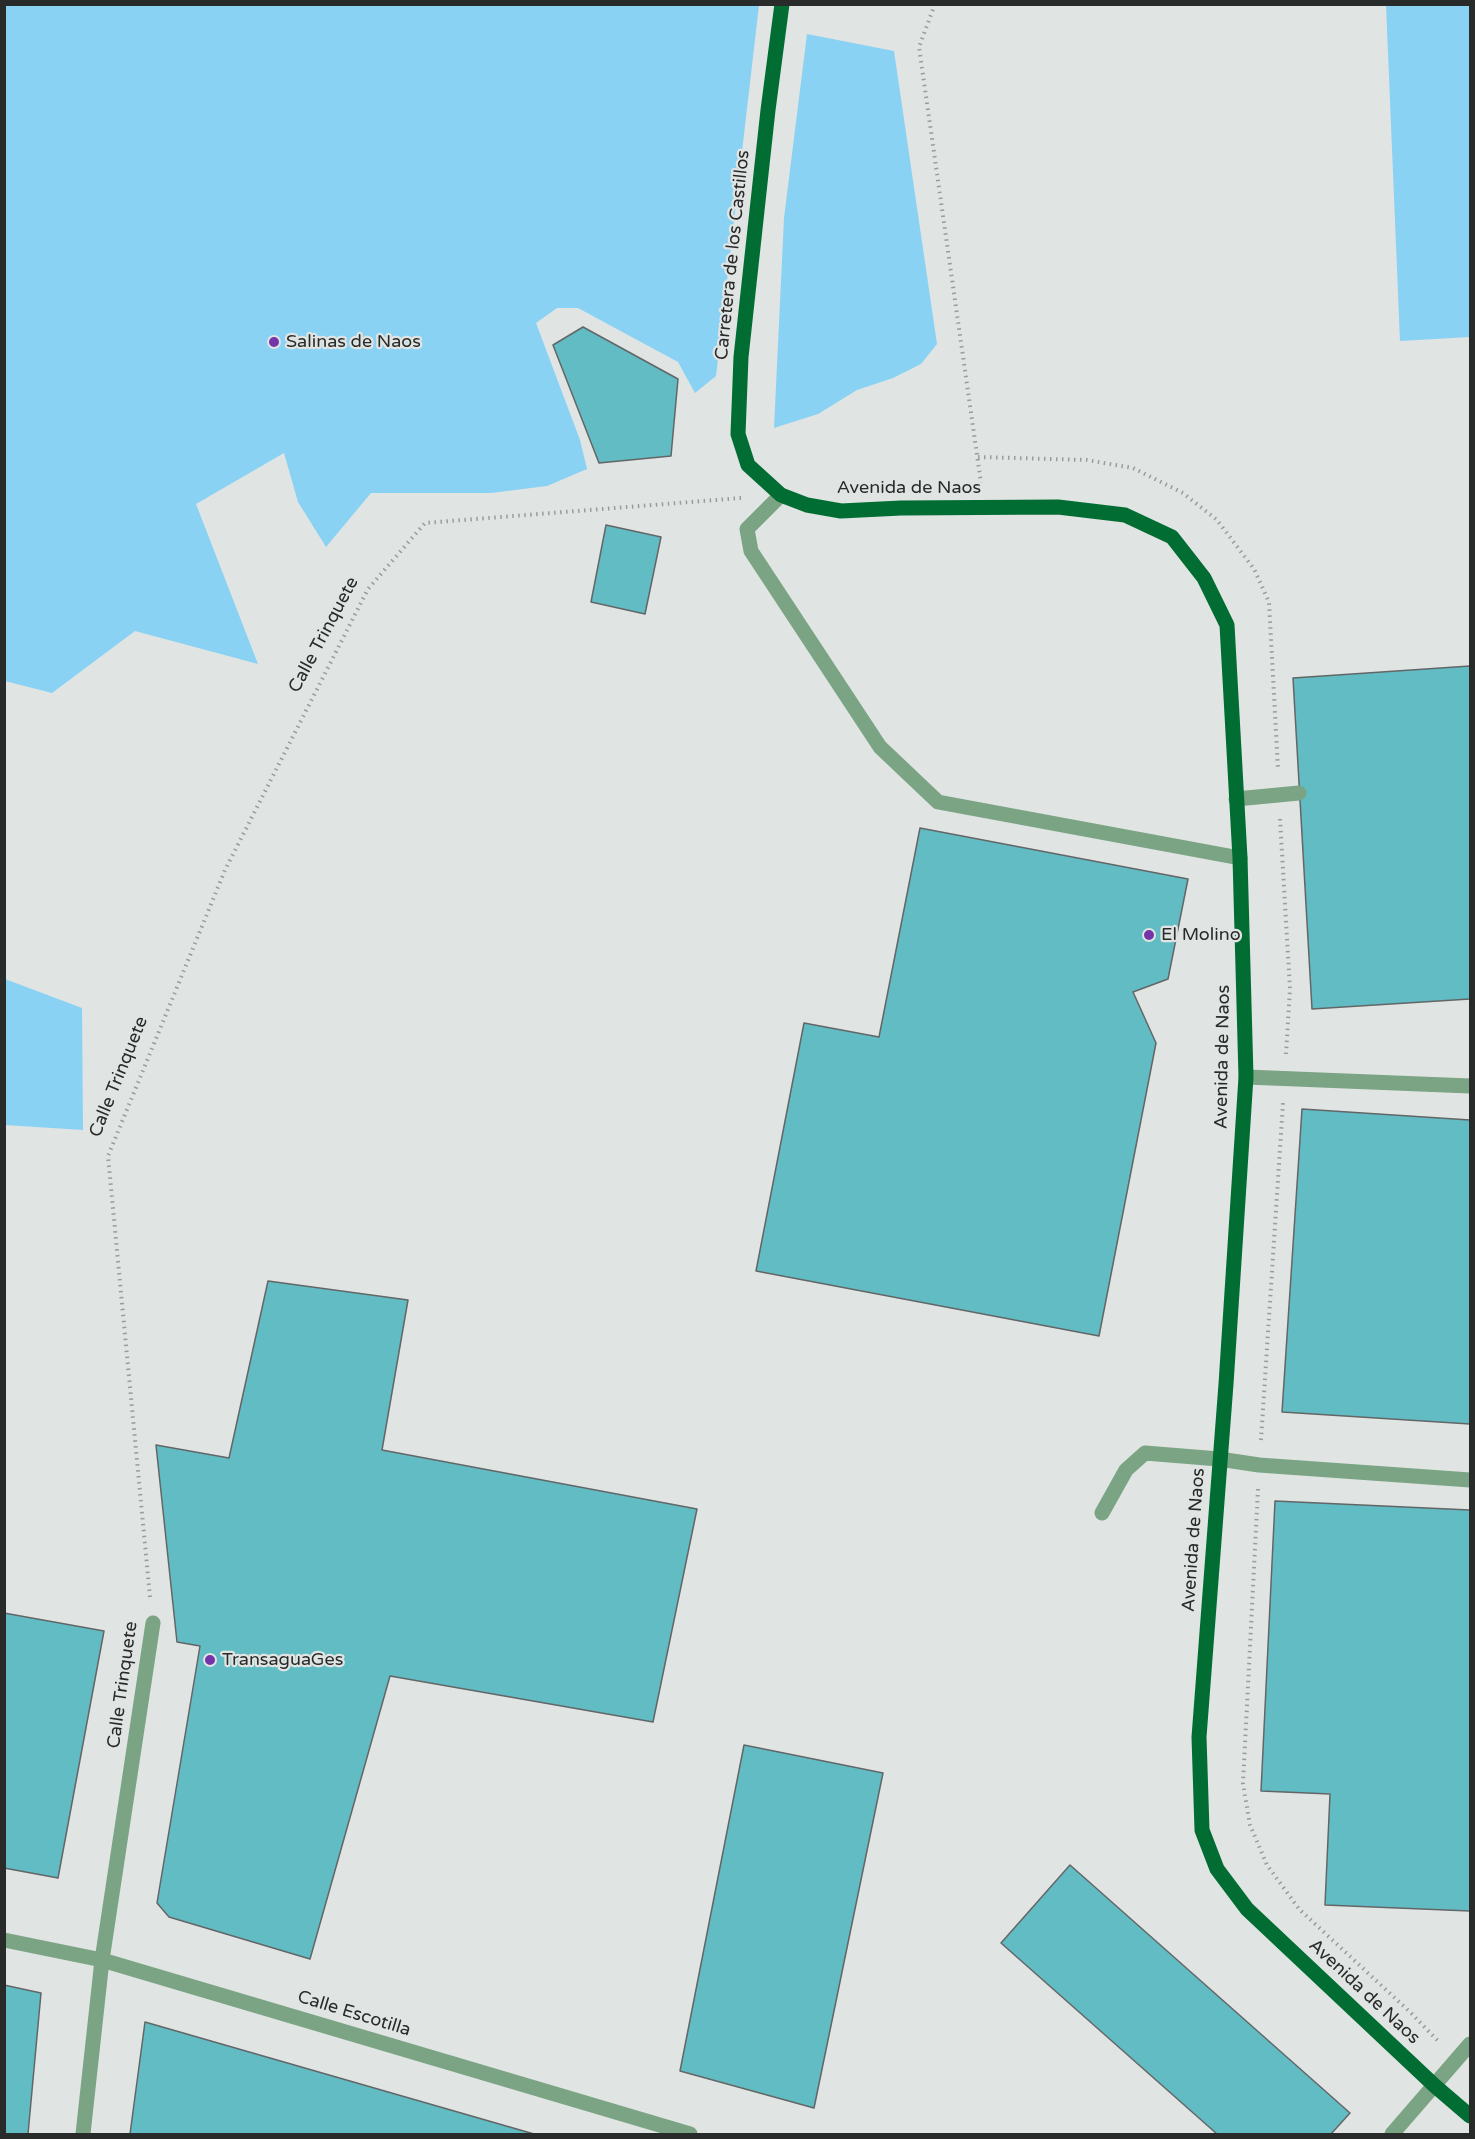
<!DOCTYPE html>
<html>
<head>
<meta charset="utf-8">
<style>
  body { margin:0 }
  #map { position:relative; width:1475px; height:2139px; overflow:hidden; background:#e0e4e3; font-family:"Varela Round",sans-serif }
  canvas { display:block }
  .frame { position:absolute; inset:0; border:6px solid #292b2a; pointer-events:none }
</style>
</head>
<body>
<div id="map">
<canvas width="1475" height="2139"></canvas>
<div class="frame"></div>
</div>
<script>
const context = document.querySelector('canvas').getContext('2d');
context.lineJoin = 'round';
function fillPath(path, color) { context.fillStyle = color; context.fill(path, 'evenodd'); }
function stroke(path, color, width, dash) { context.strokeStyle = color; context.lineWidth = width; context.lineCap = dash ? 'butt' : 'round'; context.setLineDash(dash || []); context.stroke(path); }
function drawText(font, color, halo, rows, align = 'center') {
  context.font = font + ' "Varela Round",sans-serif'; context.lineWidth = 4.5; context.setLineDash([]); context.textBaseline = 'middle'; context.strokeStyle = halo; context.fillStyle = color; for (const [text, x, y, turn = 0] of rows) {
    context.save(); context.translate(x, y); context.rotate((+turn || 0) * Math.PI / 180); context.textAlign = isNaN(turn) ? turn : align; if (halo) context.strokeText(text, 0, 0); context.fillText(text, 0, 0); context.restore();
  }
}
fillPath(new Path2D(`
  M4 5H759L716 376 695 393 678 362 578 308H557L536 323 580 440 587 469 547 486 491 493H371L326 547 298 502 284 453 196 504 258 664 135 631 52 693 5 681Z
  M1386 5H1470V337L1400 341Z
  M807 34 894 51 937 344 921 364 893 378 857 390 818 414 774 428 784 218Z
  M5 979 82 1008 83 1130 5 1125Z`), '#89d2f4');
const building = new Path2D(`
  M583 327 678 379 671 456 599 463 553 345Z
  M606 525 661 537 645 614 591 602Z
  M1470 666V999L1312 1009 1293 678Z
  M920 828 1188 879 1168 979 1133 992 1156 1043 1099 1336 756 1271 804 1023 879 1037Z
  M1302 1109 1470 1120V1424L1282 1412Z
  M268 1281 408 1300 382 1450 697 1509 653 1722 390 1676 310 1959 169 1917 157 1903 200 1646 177 1642 156 1445 229 1458Z
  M1275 1501 1470 1510V1911L1325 1905 1330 1794 1261 1791Z
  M4 1613 104 1631 58 1878 4 1868Z
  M744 1745 883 1773 814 2108 680 2071Z
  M1070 1865 1350 2113 1331 2134H1217L1001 1943Z
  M4 1985 41 1993 28 2134H4Z
  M145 2022 534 2134H130Z`);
fillPath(building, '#62bcc3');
stroke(building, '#636667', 1.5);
stroke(new Path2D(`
  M935 4 919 47 981 483
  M978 457 1087 460 1133 468 1183 493 1217 520 1254 569 1269 602 1278 769
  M1280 819 1290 989 1286 1054
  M1261 1440 1283 1103
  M1258 1489 1243 1784 1250 1825 1267 1865 1299 1909 1411 2013 1440 2043
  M150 1597 108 1156 225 870 368 589 425 523 741 498`), '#989c9b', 4, [1.5, 4.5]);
stroke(new Path2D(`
  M781 495 747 529 751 551 880 747 938 802 1240 858
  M1236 799 1299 793
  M1246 1077 1470 1086
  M1102 1513 1126 1470 1145 1453 1219 1459 1259 1465 1470 1480
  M4 1940 102 1960 690 2134
  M83 2134 102 1960 153 1623
  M1392 2134 1470 2044`), '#7aa483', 15);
stroke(new Path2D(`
  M782 4 768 110 741 357 738 434 748 465 781 495 807 505 841 511 901 508 1058 507 1125 515 1172 537 1204 578 1227 625 1240 858 1246 1077 1226 1384 1199 1737 1202 1830 1217 1869 1247 1909 1435 2086 1470 2116`), '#026d33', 15);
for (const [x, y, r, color] of [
  [274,342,6,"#7534a9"],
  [1149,935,6,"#7534a9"],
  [210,1660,6,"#7534a9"]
]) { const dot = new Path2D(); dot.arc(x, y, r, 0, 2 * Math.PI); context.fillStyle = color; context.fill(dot); stroke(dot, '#e0e4e3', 2); }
drawText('18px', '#292b2a', '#e0e4e3', [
  ["Carretera de los Castillos",733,255,-84],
  ["Avenida de Naos",909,488],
  ["Calle Trinquete",324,635,-62],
  ["Avenida de Naos",1223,1057,-89],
  ["Calle Trinquete",119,1077,-68],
  ["Avenida de Naos",1194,1540,-86],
  ["Calle Trinquete",123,1685,-82],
  ["Avenida de Naos",1364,1992,43],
  ["Calle Escotilla",354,2014,17]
]);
drawText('18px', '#292b2a', '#e0e4e3', [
  ["Salinas de Naos",286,342],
  ["El Molino",1161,935],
  ["TransaguaGes",222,1660]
], 'left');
</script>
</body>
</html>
